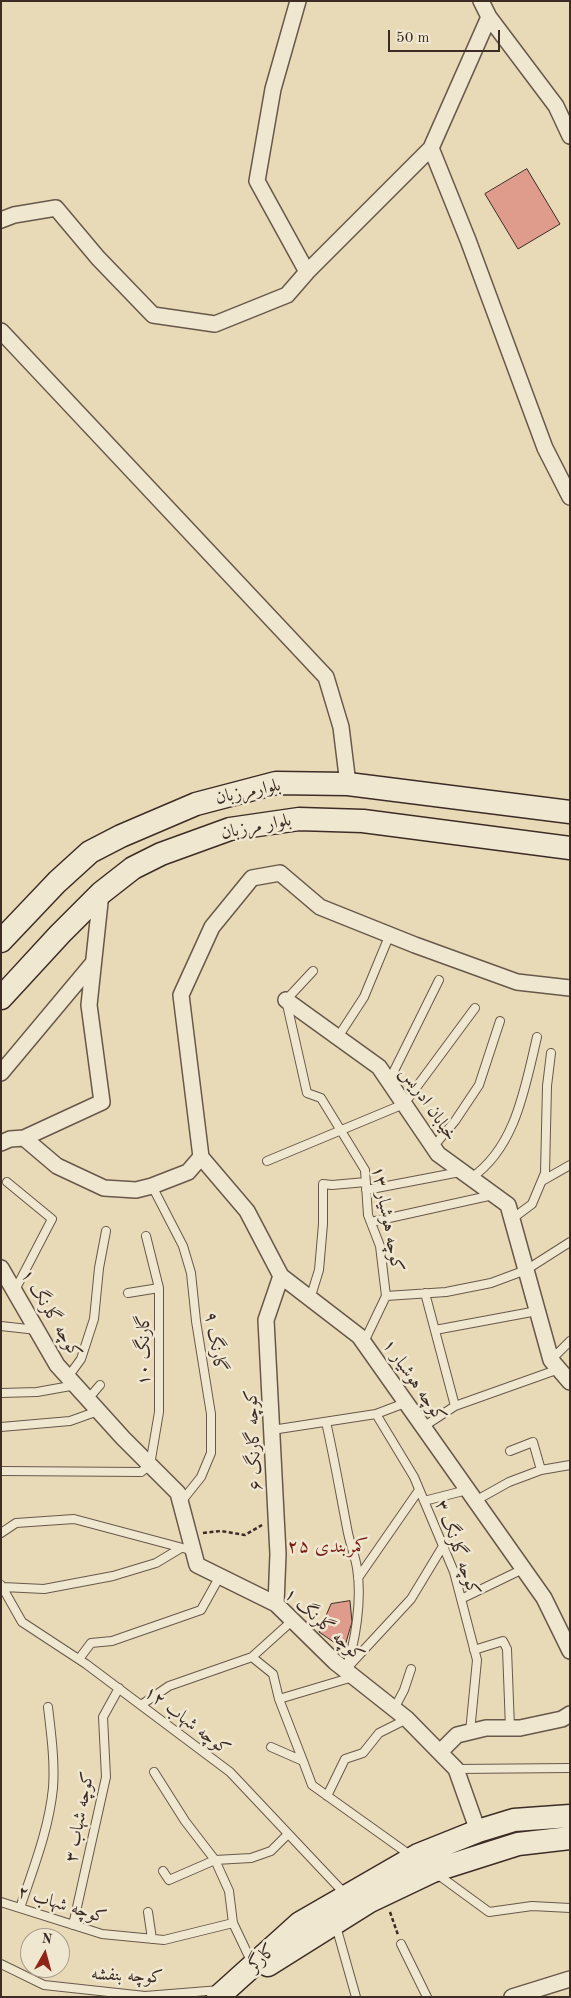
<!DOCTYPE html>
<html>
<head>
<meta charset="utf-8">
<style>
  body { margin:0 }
  #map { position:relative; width:571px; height:1998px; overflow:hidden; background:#e8dab7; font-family:"Old Standard TT",serif }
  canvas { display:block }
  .frame { position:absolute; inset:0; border:2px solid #3c2c25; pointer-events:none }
  .north { position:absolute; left:20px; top:1928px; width:50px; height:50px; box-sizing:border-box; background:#f0e7d0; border:1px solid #a89c8c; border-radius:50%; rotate:7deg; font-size:14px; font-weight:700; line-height:20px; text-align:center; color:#3c2c25 }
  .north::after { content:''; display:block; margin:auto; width:18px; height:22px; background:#8f2418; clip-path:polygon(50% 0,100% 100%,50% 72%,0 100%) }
  .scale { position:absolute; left:388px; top:30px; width:112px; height:22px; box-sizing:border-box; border:2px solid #3c2c25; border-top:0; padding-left:6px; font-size:15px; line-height:18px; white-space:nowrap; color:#3c2c25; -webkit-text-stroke:4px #f0e7d0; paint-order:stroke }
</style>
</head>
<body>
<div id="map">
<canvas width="571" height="1998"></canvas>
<div class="frame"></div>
<div class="north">N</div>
<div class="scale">50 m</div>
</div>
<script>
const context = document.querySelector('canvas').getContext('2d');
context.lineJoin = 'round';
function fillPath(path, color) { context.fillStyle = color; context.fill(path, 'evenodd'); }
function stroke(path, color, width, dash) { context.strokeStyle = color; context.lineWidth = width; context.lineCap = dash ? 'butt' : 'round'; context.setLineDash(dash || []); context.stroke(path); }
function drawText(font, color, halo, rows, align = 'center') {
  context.font = font + ' "Old Standard TT",Amiri,serif'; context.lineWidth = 5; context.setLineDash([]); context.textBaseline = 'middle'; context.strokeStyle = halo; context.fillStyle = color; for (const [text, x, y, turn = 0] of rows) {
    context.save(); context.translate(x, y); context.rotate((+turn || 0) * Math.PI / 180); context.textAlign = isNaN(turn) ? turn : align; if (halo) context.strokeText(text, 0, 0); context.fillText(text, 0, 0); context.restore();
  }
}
const building = new Path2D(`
  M527 169 560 224 518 249 485 194Z
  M350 1601 352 1622 344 1649 319 1632 331 1604Z`);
fillPath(building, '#df9b8b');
stroke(building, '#3c2c25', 1);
const lane = new Path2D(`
  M313 971 286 1000 307 1093 321 1098 365 1170 368 1215 380 1246 386 1296 364 1342
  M338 1037 364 997 390 934
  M389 1081 439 980
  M433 1147 455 1121 479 1085 500 1021
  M267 1161 404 1104 475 1008
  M471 1178C516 1147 525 1087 537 1037
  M542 1181 570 1165
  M7 1182 52 1219 14 1292
  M152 1186 183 1246 191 1273 196 1321 211 1414V1453L201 1477 181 1502
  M366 1190 460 1172
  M512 1219 532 1204 545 1173 547 1086 551 1053
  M371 1222 493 1195
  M128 1293 159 1288
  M425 1293 455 1406
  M386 1296 446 1292 491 1283 526 1270 570 1242
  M310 1299 319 1270 323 1224V1184L332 1185 366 1182
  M1 1326 37 1330
  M435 1330 537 1311
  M551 1360 570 1341
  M68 1377 81 1359 94 1319 99 1268 106 1231
  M1 1393 37 1392 76 1385
  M88 1399 100 1385
  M376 1414 414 1477 454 1572 477 1660 470 1732
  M326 1422C334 1457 340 1492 347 1528 349 1541 355 1555 357 1568 362 1598 356 1643 345 1670
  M1 1427 70 1421 98 1411
  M423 1427 455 1406 559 1369
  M272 1430 376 1414 405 1403
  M510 1451 533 1442 541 1470
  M1 1471 141 1472 150 1465 159 1412V1288L146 1236
  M424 1501 467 1490
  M475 1501 509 1482 541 1470 570 1465
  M1 1533 16 1523 74 1519 194 1551
  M358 1578 419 1490
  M1 1585 22 1622 86 1664 230 1772 346 1895
  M3 1587 44 1589 113 1576 156 1563 181 1548
  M461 1599 523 1569
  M474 1650 503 1641 507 1649 510 1728
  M252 1657 273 1674 279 1699 303 1761
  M79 1659 91 1643 112 1641 201 1610 220 1576
  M348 1667 411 1599 443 1546
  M279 1699 353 1677
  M141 1705 169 1686 252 1657 293 1620
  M394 1709 404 1690 411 1669
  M271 1747 303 1761 312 1785 410 1855
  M456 1769 570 1768
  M154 1772 185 1821 215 1860 229 1891 233 1923 252 1963
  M327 1796 345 1759 363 1753 379 1733 407 1719
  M163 1871 169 1880 215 1860 251 1858 271 1851 288 1834
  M437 1874 489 1912 532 1906 570 1908
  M1 1902 102 1934 164 1940 233 1923
  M20 1908C33 1869 49 1829 53 1788 55 1761 51 1733 48 1707
  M148 1912 152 1939
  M73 1925 106 1777 103 1717 119 1688
  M336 1926 356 1997
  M401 1944 427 1997
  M1 1964 44 1985 145 1996 220 1990`);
const street = new Path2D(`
  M298 1 273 89 257 181 307 272
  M489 17 556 106 570 136
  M431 148 468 240 545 448 570 497
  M1 220 14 215 56 208 98 258 153 315 215 324 287 295 307 272 431 148 489 17 481 1
  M1 331 326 677 341 727 348 784
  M286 1000 379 1067 438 1154 508 1205 551 1360 570 1382
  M1 1073 93 963
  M24 1138 102 1102 89 1005 101 893
  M1 1143 10 1139 24 1138 57 1166 104 1188 136 1190 152 1186 188 1172 201 1157 181 995 212 927 252 878 280 873 320 907 415 945 517 982 570 988
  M201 1157 247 1211 281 1276 359 1336 544 1598 570 1651
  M1 1268 57 1365 123 1438 178 1493 197 1565 276 1604 335 1662 407 1719 456 1769 478 1831
  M276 1604 278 1554 266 1320 281 1276
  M440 1752 457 1735 486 1728H520L562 1719 570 1714
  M512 1997 570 1979`);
const secondary = new Path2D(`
  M1 941 57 882 90 852 121 836 196 804 276 783 348 784 570 812
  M1 998 60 934 101 893 133 868 161 854 230 829 299 819 363 821 570 848
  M268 1965 370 1901 433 1871 518 1844 570 1838
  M218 1997 300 1923 418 1855 478 1831 514 1820 570 1816`);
stroke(lane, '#67584a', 10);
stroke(street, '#67584a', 18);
stroke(secondary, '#3c2c25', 25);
stroke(new Path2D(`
  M203 1533 221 1531 245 1535 262 1525
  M390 1912 398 1935`), '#3c2c25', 2.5, [4, 2.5]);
stroke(lane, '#f0e7d0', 8);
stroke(street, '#f0e7d0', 15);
stroke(secondary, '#f0e7d0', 22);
drawText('18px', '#3c2c25', '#f0e7d0', [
  ["بلوارمرزبان",248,792,-12],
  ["بلوار مرزبان",256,827,-11],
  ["خیابان ادریس",428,1104,55],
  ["کوچه هوشیار ۱۳",387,1219,79],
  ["کوچه گلرنگ ۱",51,1314,59],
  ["گارنگ ۹",215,1342,81],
  ["گارنگ ۱۰",144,1350,-90],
  ["کوچه هوشیار ۱",414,1381,55],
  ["کوچه گارنگ ۶",254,1440,-93],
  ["کوچه گلرنگ ۳",457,1548,70],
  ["کوچه گلرنگ ۱",324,1625,42],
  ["کوچه شهاب ۱۲",187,1721,37],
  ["کوچه شهاب ۳",80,1817,-79],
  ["کوچه شهاب ۲",62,1905,17],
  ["کارگر",262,1958,-44],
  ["کوچه بنفشه",127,1976,3]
]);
drawText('19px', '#7a1f14', '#f0e7d0', [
  ["کمربندی ۲۵",328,1547]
]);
</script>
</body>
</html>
